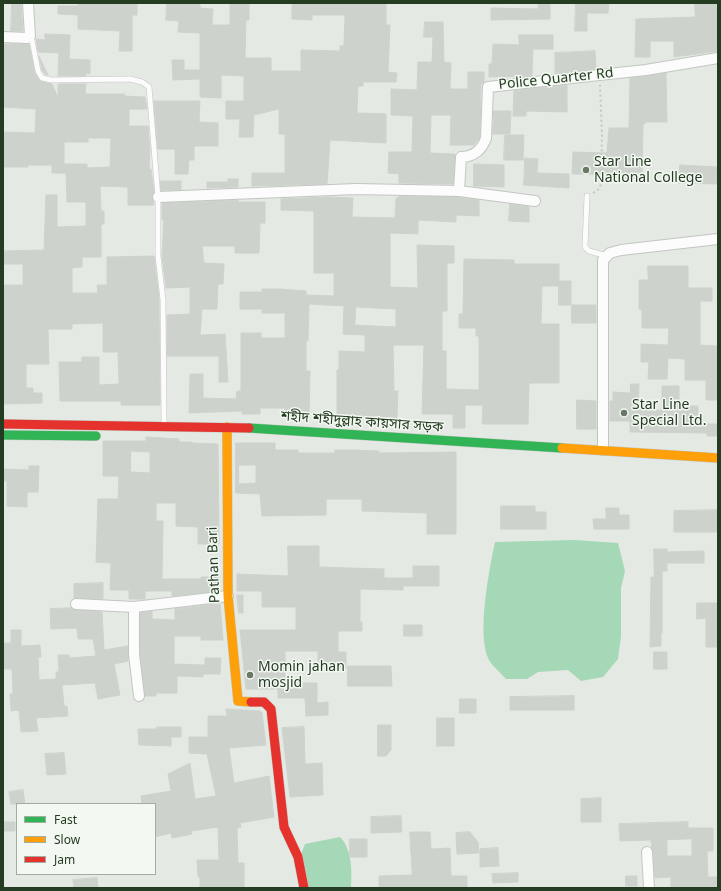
<!DOCTYPE html>
<html>
<head>
<meta charset="utf-8">
<style>
  body { margin:0 }
  #map { position:relative; width:721px; height:891px; overflow:hidden; background:#e5e9e4; font-family:"Noto Sans",sans-serif }
  canvas { display:block }
  .frame { position:absolute; inset:0; border:4px solid #243d22; pointer-events:none }
  .legend { position:absolute; left:16px; top:803px; width:140px; height:72px; box-sizing:border-box; background:#f4f8f2; border:1px solid #a1ad9f; margin:0; padding:5px 7px; list-style:none; font-size:12px; color:#243d22 }
  .legend li { display:flex; align-items:center; gap:8px; height:20px }
  .legend b { width:20px; border:1px solid #a1ad9f }
</style>
</head>
<body>
<div id="map">
<canvas width="721" height="891"></canvas>
<div class="frame"></div>
<ul class="legend">
<li><b style="height:5px;background:#30b455"></b>Fast</li>
<li><b style="height:5px;background:#ff9f0a"></b>Slow</li>
<li><b style="height:5px;background:#e5322d"></b>Jam</li>
</ul>
</div>
<script>
const context = document.querySelector('canvas').getContext('2d');
context.lineJoin = 'round';
function fillPath(path, color) { context.fillStyle = color; context.fill(path, 'evenodd'); }
function stroke(path, color, width, dash) { context.strokeStyle = color; context.lineWidth = width; context.lineCap = dash ? 'butt' : 'round'; context.setLineDash(dash || []); context.stroke(path); }
function drawText(font, color, halo, rows, align = 'center') {
  context.font = font + ' "Noto Sans","Noto Sans Bengali",sans-serif'; context.lineWidth = 3; context.setLineDash([]); context.textBaseline = 'middle'; context.strokeStyle = halo; context.fillStyle = color; for (const [text, x, y, turn = 0] of rows) {
    context.save(); context.translate(x, y); context.rotate((+turn || 0) * Math.PI / 180); context.textAlign = isNaN(turn) ? turn : align; if (halo) context.strokeText(text, 0, 0); context.fillText(text, 0, 0); context.restore();
  }
}
fillPath(new Path2D(`
  M575 540 618 543 625 571 621 588V636L618 659 603 677 581 681 568 670 538 672 527 679H506C501 673 491 665 488 658 477 632 489 571 495 542Z
  M340 837C352 849 352 871 351 888H306L300 857 305 844Z`), '#a5d8b6');
const building = new Path2D(`
  M12 3H21L23 31H11Z
  M78 3H137V15H132V51H119L120 31 78 29V15L58 14V6H78Z
  M167 3H200V8L213 9 212 25H230V3H249V20H246L245 58H271V71H301V50L340 51V46H344L345 15H312V20L292 19V4L386 3V25H390L388 72 397 73 396 82H363V86H358L357 113 386 114V143L330 140 327 184 252 186V173H285V134H279V109L254 115 253 137H239L240 119H226V101H244V76L221 75V98L200 97V79L173 80 172 60H184V70H200V33L178 32 179 21 166 20Z
  M538 3H550V19L491 20V8L538 9Z
  M576 3H609L608 13H587V31H575Z
  M695 3H718V51L674 57V41H650V57H635L636 19 695 17Z
  M425 22H443L444 62 451 63 450 89H468V72H484V82L481 84 480 137 474 145H450L451 115H431L430 153 455 154 453 184 399 183V174L388 173 389 152H412L413 116 391 115V89L417 90 418 62H432L433 37H424Z
  M45 34 70 35 69 59 90 60V74L86 73V76H58L59 53 38 52 36 39 45 40Z
  M519 35H553V49H533L532 76 489 77V64H492L493 44 519 45Z
  M3 44H29L35 73 40 81 52 84 58 98V84H86L85 94H125L124 96 145 97 147 109H129V126H148L150 149 149 169H151L154 192 152 198 154 205H128V187L100 186 101 211H104V224H101V257H82V267L72 268V293H98L97 285H107V257L154 256 159 298 160 405H121V401H60L59 362H82V357H99V385L119 384 118 352H103V323L72 324V329H48L49 364H26V388H33V393H42V403L3 404V285H23V264H3V251L44 250 46 195H57V227L86 226V202H67L66 173H52V165H28V167H3V132L35 133 36 109 3 107ZM88 138H111L110 167 87 168V164H64V142H88Z
  M595 51 596 69 555 73V53Z
  M39 56 48 75 45 74 42 70Z
  M666 73 667 122H645V124H643L642 179 607 177V174H572L573 152 607 153 609 128H629L630 78Z
  M567 85V112L526 111V116H513L514 91Z
  M154 101H200L199 122 218 123V146H194V160H189L188 174H175V149H158Z
  M494 111H511L510 134H493Z
  M505 135H524L523 160H504Z
  M525 158 538 159 537 173 569 174V188L524 185Z
  M474 164 504 165V187L474 186Z
  M680 165 718 167V184L679 183Z
  M228 179H238V187L207 188V182H228Z
  M161 181H181V190H161Z
  M399 196 457 197 479 200V216L456 215V222L418 220V234L390 233V287L418 288 417 245 454 246V263H447V311H442V351H446V389L479 390V336H476V328H459V314H463L464 259 514 260V264H559V286H542L541 324H559V383H529L528 424H482L483 405H465V428H453V414H422L424 345H393L394 391H398L397 418 337 416V370H339V351L365 352V335L343 334 344 306 309 304 308 341H306V371H310L309 416H285V408H260V414H242V411L189 413 190 374H203V398L236 399 237 391H241V333H261V338H285V313H262V309H240V292H262V289H280L306 291V295L334 296V273H314V211L281 210V199L327 197 353 198 352 217 395 218 396 198H399ZM356 307 396 309V327L355 325Z
  M238 200V202H265V223H260L259 253H235V246H202L204 263 224 264 223 284H218L217 309H202L200 335 225 334 228 382H219V356H167V315L190 314V287L166 288 162 256 164 220H162V203Z
  M510 204 529 207V222L509 221Z
  M648 266H688V288H712V301H700V345L718 346V400H706V380H685V359L668 358 667 379H648L649 362H641V344L668 345 669 328H642V310L639 309V280H648Z
  M559 281H571V305H559Z
  M572 305H596V323H572Z
  M631 384H639L638 410H662V386H679V406H698V424H717V436H707V433L630 432V421H610V401H613V392L630 393Z
  M577 400 596 401V429H577Z
  M146 437 179 439V442H192V443L218 444 219 544H198V527L176 526V503H156V521H163L162 579H201V577H219V591L172 596V591H145V599H129V590H110L111 563 96 562 98 499H118L119 476H103V441H146ZM131 451 150 452V473L131 472Z
  M236 443H275V450H298V453H335V450H354L379 451V453L456 452V534H427V513L362 511V499H326V515L262 516 260 494 236 493ZM239 465H256V483L239 484Z
  M29 466H39L38 492H27V507L7 506V481H3V469L29 470Z
  M501 506H535V512H546V529H501Z
  M606 508H619V515H629V529H594L593 519H606Z
  M718 510V532H674V511Z
  M288 546H319V567L384 569V578H413V566H439V586H403V590L360 589V622H362V631H338V652H346V668H318V651H285V683H317V703L328 702V715L306 716 305 698H278V689H246L240 630H296V607H262V591H237V574L288 576Z
  M654 549H667V552L704 551V563H667V571H662V633H661V646L650 647 651 577H654Z
  M103 583V599L74 598V584Z
  M237 595H243V613H239Z
  M697 603H718V647H706V618L697 619Z
  M220 604 223 640H201V636H174V664L205 665V658H221L220 674H203V677L177 676V693H156V696H145L140 654V613L152 611V619L175 620V609Z
  M71 608 76 610 102 612 104 650 128 646V661L114 664 120 695 98 699 95 683 62 685 64 706H67L68 716 36 718 38 731 21 732 19 710 11 711 10 694H13L12 669H3V643H11V630H21V646L40 645 41 657H38L39 680 56 679V672H59L58 655H69V658L96 656 93 639H78L77 628 51 629 50 609Z
  M404 625H422V636H404Z
  M654 652H667V669H654Z
  M348 666H391L392 686H348Z
  M574 696V710H510V697Z
  M460 699H476V713H460Z
  M226 709 260 711 262 713 266 745 229 748 234 783 269 776 274 817 240 823 241 827 237 828 238 863H244V888H200V877H198L197 860H219L218 827 191 831 192 834 172 838 171 833 155 837V804H142L141 796 171 791 168 774 190 763 195 799 216 796 207 754 189 753V737H208V716H227Z
  M437 718H454V746H437Z
  M378 725H391V750L386 756H378Z
  M157 727H181V737H171V746L139 745 138 729H157Z
  M304 727 305 764 322 763 323 795 290 797 282 728Z
  M64 753 66 774 47 775 45 754Z
  M23 790 25 804H11L9 792Z
  M601 798V822H581V799Z
  M401 816 402 832 371 833V817Z
  M4 822H15V831H4Z
  M688 822V828H713V851H707L708 877H718V888H671V877L655 878 651 840 620 841 619 824ZM692 839V856H667V840Z
  M410 832H430L431 849 450 848 451 876H467V888L379 887V876L412 875Z
  M470 832 478 842 479 853 457 854 456 833Z
  M350 839H367V857H350Z
  M498 848 499 866 480 867V849Z
  M518 873V882L493 883 492 874Z
  M626 876H637V886H626Z
  M97 878 98 888H74L73 880Z`);
fillPath(building, '#ced2cd');
stroke(building, '#ced2cd', 1);
const lane = new Path2D(`
  M31 35 38 71 42 78 51 80 130 79 142 82 149 87 158 197V256L163 300 164 424
  M587 196 585 247 589 251 607 256`);
const street = new Path2D(`
  M3 37 27 38 30 36 28 3
  M459 191 461 157C473 157 482 150 486 138L488 87 646 70 718 58
  M158 197 356 189 459 191 535 201
  M603 450V260L610 253 621 250 718 239
  M76 604 134 607 228 596
  M134 607V654L139 696
  M647 852 649 888`);
const fast = new Path2D(`
  M249 428 562 448
  M3 435 96 436`);
const slow = new Path2D(`
  M227 427 228 596 238 701 251 702
  M562 448 718 458`);
const jam = new Path2D(`
  M3 424 249 428
  M251 702H264L271 709 284 827 298 857 304 888`);
stroke(lane, '#c2c6c1', 6);
stroke(street, '#c2c6c1', 12);
stroke(fast, '#c1c7c0', 10);
stroke(slow, '#c1c7c0', 10);
stroke(jam, '#c1c7c0', 10);
stroke(new Path2D(`
  M593 193 599 189 601 184 602 136 600 85`), '#c2c9c1', 2, [2, 3]);
stroke(lane, '#fbfcfb', 5);
stroke(street, '#fbfcfb', 10);
stroke(fast, '#30b455', 9);
stroke(slow, '#ff9f0a', 9);
stroke(jam, '#e5322d', 9);
for (const [x, y, r, color] of [
  [586,170,4,"#687966"],
  [624,413,4,"#687966"],
  [250,675,4,"#687966"]
]) { const dot = new Path2D(); dot.arc(x, y, r, 0, 2 * Math.PI); context.fillStyle = color; context.fill(dot); stroke(dot, '#f4f8f2', 1.5); }
drawText('14px', '#243d22', '#f4f8f2', [
  ["Police Quarter Rd",556,79,-6],
  ["শহীদ শহীদুল্লাহ কায়সার সড়ক",362,422,4],
  ["Pathan Bari",214,565,-92]
]);
drawText('14px', '#243d22', '#f4f8f2', [
  ["Star Line",594,162],
  ["National College",594,178],
  ["Star Line",632,405],
  ["Special Ltd.",632,421],
  ["Momin jahan",258,667],
  ["mosjid",258,683]
], 'left');
</script>
</body>
</html>
